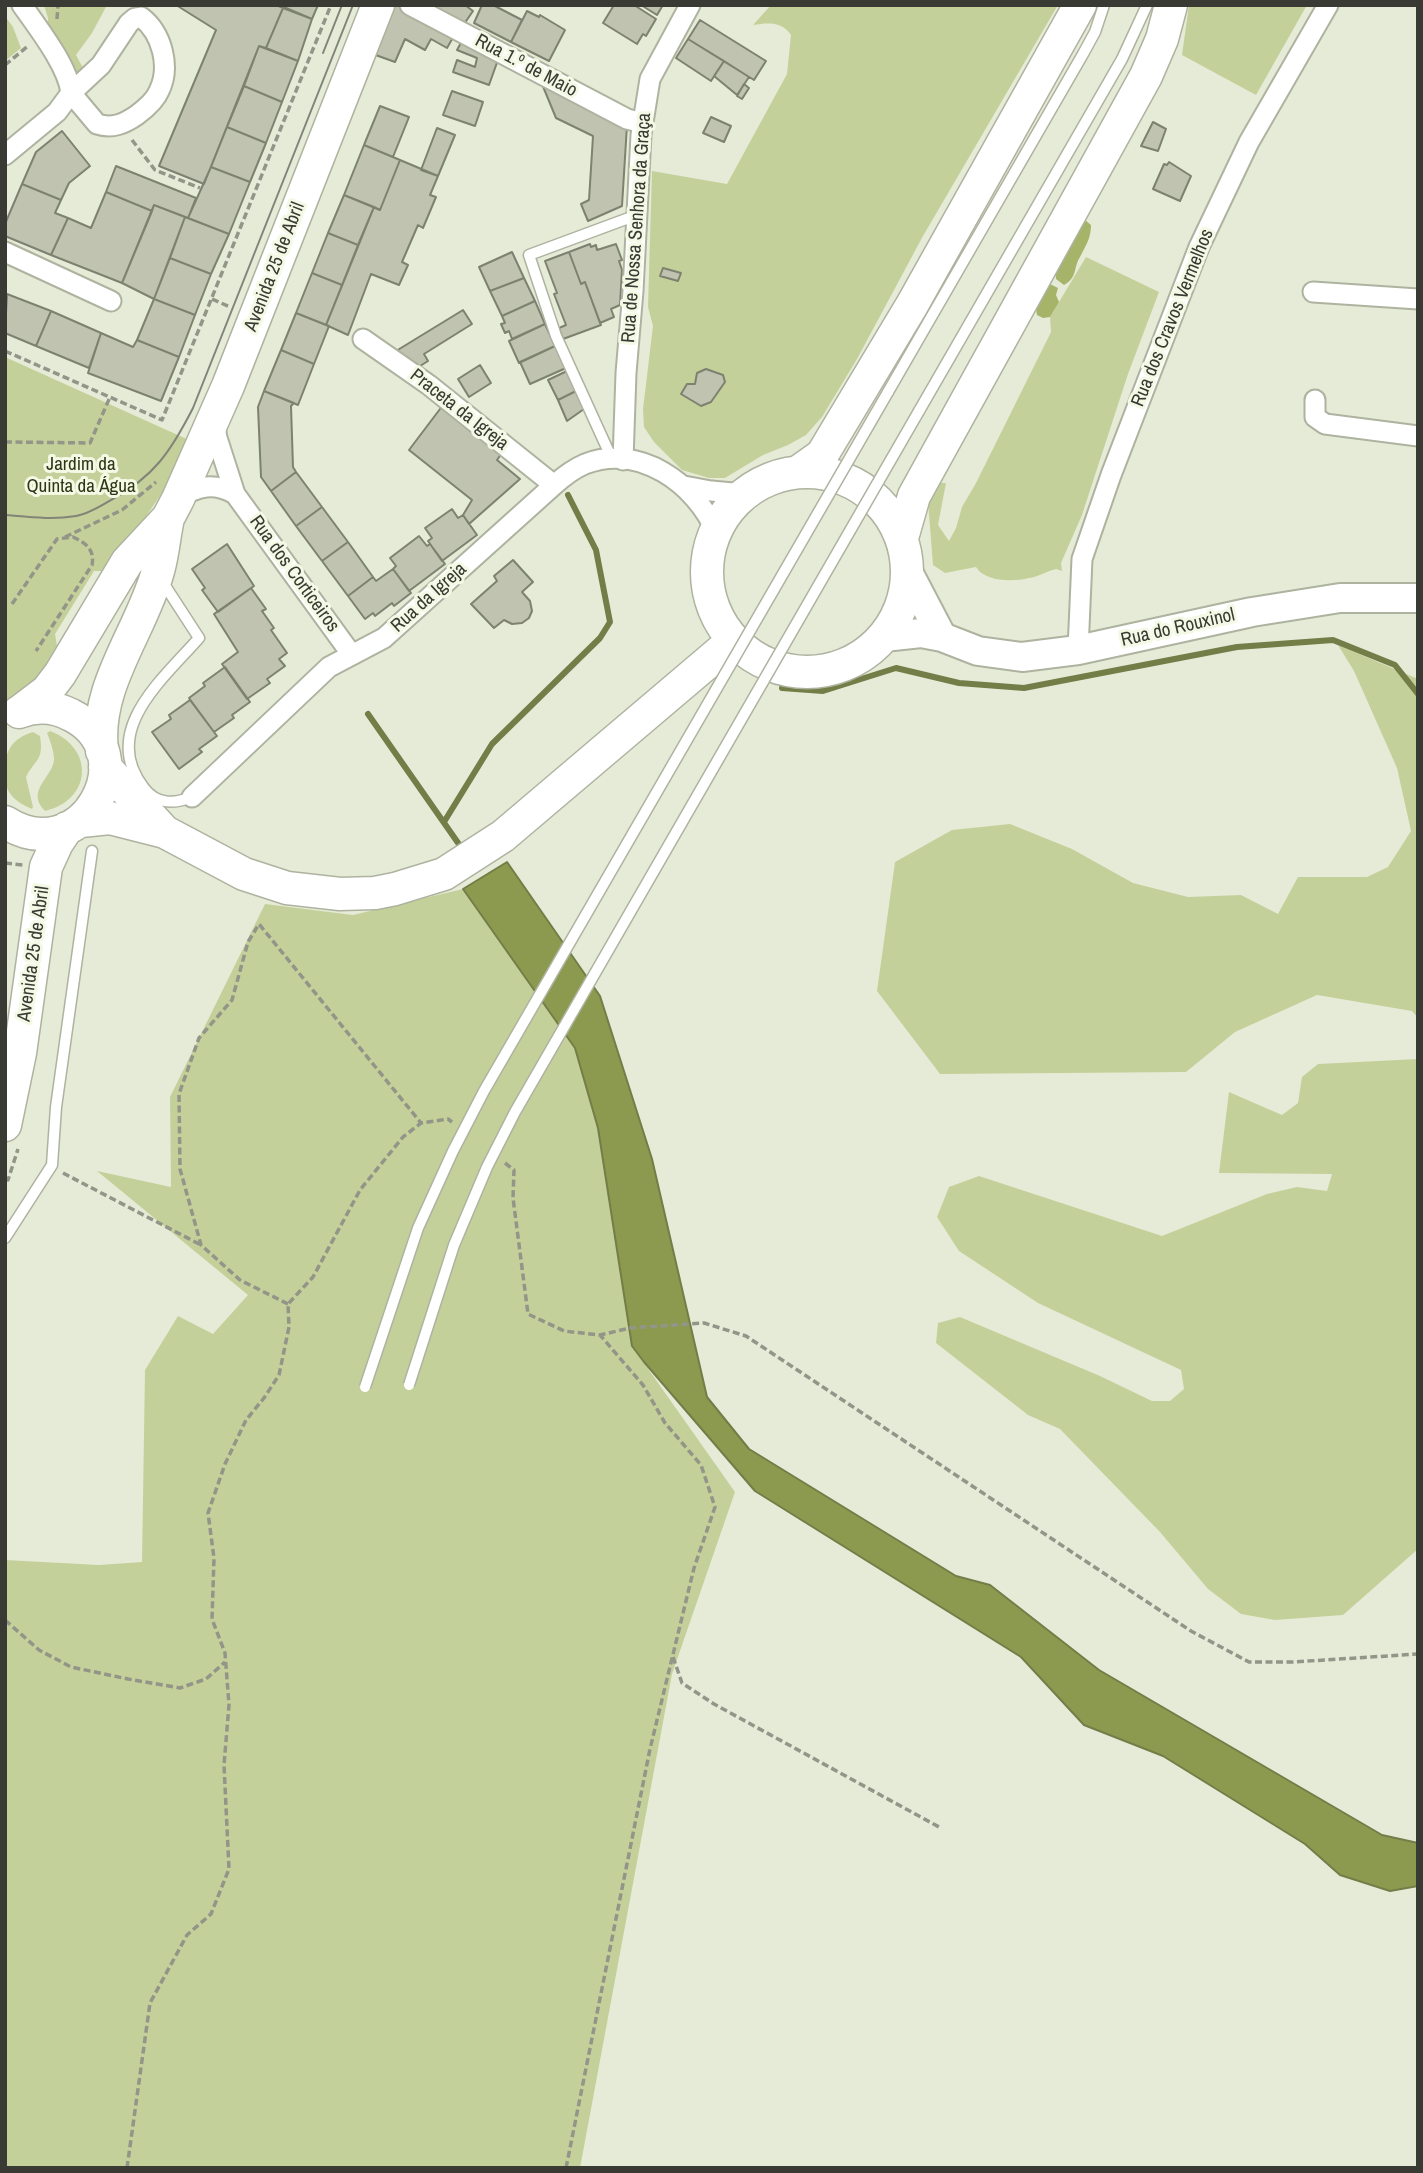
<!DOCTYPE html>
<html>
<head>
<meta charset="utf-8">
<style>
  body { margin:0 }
  #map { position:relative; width:1423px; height:2173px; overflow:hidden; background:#e6ebd8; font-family:"Archivo Narrow",sans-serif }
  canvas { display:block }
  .frame { position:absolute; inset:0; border:7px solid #393a33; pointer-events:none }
</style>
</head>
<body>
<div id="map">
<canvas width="1423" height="2173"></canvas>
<div class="frame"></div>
</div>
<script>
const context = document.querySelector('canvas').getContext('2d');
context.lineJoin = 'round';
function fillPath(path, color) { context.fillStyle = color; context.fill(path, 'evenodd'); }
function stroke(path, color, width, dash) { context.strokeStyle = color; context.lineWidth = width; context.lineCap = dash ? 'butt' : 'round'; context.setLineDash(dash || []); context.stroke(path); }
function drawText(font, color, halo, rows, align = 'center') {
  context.font = font + ' "Archivo Narrow",sans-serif'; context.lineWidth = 6; context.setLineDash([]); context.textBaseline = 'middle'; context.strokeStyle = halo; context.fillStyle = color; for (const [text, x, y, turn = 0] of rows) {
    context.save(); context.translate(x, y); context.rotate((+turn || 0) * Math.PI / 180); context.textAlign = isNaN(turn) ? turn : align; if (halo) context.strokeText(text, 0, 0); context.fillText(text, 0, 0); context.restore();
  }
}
fillPath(new Path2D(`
  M44 5H107L92 33 76 55 83 68 78 73H74L48 30V18Z
  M771 5H1058L923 236 857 359 822 417 806 435 788 445 763 455 725 478H709L682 470 654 442 644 427 643 409 653 326 648 307 652 171 727 184 787 74 791 35C781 21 768 23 753 25Z
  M1189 5H1307L1256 95 1182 55Z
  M5 16 13 27 21 48 5 61Z
  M1086 257 1159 292 1128 374 1082 515 1061 563 1062 571 1056 569C1047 571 1038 577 1029 578 1013 582 985 582 976 567L945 573 933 565 928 502 938 483H946L938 525 949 541 956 528 962 507 976 483 1051 332 1050 317Z
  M5 357 191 441 170 481 109 571H94L55 634 58 652 50 666 22 695 5 703Z
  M1338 645 1418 679V1018L1412 1011 1317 995 1235 1032 1186 1072 940 1074 877 991 895 862 952 830 1010 824 1072 849 1133 883 1188 897 1241 895 1278 914 1298 877H1367L1388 867 1411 831 1397 768 1354 671Z
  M50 731C95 748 92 800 45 811 25 791 52 778 54 760 54 750 50 741 47 733Z
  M33 732 40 736C44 761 35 759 26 777L33 807 32 809C23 805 15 801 9 792 5 785 5 778 5 770 5 750 13 738 33 732Z
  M463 889 575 1048 598 1128 632 1346 735 1492 672 1674 580 2168H5V1560L99 1565 142 1562 145 1370 178 1316 213 1334 248 1295 97 1171 171 1187 170 1097 265 904 353 915Z
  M1418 1059V1549L1343 1615 1275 1620 1241 1614 1208 1589 1160 1532 1060 1429 1028 1415 936 1343 938 1323 960 1317 1100 1376 1152 1401H1170L1184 1389 1181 1370 1038 1303 959 1251 937 1217 949 1187 979 1176 1162 1236 1267 1194 1297 1187 1327 1191 1332 1174 1219 1173 1229 1092 1282 1115 1298 1103 1302 1077 1318 1064Z`), '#c4d09a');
fillPath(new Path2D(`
  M1085 220 1091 225C1091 238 1086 245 1080 257 1073 268 1078 277 1064 285L1056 279 1055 269Z
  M1048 283 1058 288 1056 295 1059 302 1050 317 1043 318 1037 315 1036 309 1033 307Z`), '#a5b469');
const water = new Path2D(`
  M507 862 600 996 652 1159 707 1397 749 1449 956 1576 990 1585 1099 1670 1382 1835 1418 1843V1886L1390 1891 1340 1875 1305 1844 1163 1756 1084 1725 1021 1657 755 1491 644 1362 632 1346 598 1128 575 1048 463 889Z`);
fillPath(water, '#8c9a50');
stroke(water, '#737d47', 2);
stroke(new Path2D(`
  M782 688 823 691 896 668 959 683 1024 688 1237 647 1333 640 1395 665 1418 694
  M368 714 463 850
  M444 822 492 744 600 638 610 622 596 550 568 495`), '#737d47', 6);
const building = new Path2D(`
  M176 5H276L283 8 266 48 259 46 204 184 159 166 216 30Z
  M279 5H318L312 19Z
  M390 5H400L455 34 447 48 431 39 425 50 405 39 395 62 370 53Z
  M430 5H465L473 11 462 27Z
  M482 5H493L522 20 511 42 474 23Z
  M614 5H634L656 19 646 36 643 34 637 44 603 23Z
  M641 5H663L657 15Z
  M283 8 312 19 298 61 266 48Z
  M527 11 539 17 540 15 565 30 549 61 511 42Z
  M700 20 766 61 754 80 688 39Z
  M463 39 499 57 489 85 453 72 457 60 475 67 477 58 457 50Z
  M688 39 724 61 711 81 676 58Z
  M259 46 298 61 282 102 244 86Z
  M724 61 749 77 737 95 714 76Z
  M542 84 627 125 622 206 588 221 581 204 589 200 593 136 556 118Z
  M744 84 749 88 742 99 737 96Z
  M244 86 282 102 266 143 227 127Z
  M452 91 483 102 475 126 443 115Z
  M380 106 409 117 393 157 364 145Z
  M711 117 731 126 724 142 703 133Z
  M1153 122 1166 129 1158 151 1141 146Z
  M227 127 266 143 250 182 211 167Z
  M437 128 455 135 438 176 421 170Z
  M62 131 90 166 69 183 61 200 22 184 36 152Z
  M364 145 400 160 380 210 344 195Z
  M400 160 438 176 430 195 436 197 423 228 418 225 402 262 408 265 399 285 371 274 348 335 326 325 374 207 380 210Z
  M1169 162 1191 176 1180 201 1153 189 1164 164 1167 165Z
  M116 166 196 198 188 218 154 205 152 211 106 192Z
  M211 167 250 182 229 234 188 218Z
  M22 184 61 200 55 213 68 218 51 255 5 236V224Z
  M106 192 152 211 122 283 51 255 68 218 91 228Z
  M344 195 374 207 358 245 328 233Z
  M154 205 185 217 154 299 122 283Z
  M185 217 229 234 211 274 170 258Z
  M328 233 358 245 342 285 312 273Z
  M590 244 591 247 596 245 597 250 616 244 622 260 619 261 622 270 620 305 611 309 614 317 600 323 585 282 581 284 569 252Z
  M512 252 524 278 490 291 479 267Z
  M569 252 581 284 585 282 601 325 563 339 559 328 566 325 554 294 557 293 545 261Z
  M170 258 211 274 195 315 154 299Z
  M663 268 681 273 678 281 660 276Z
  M312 273 342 285 326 325 296 313Z
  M524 278 535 301 502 316 490 291Z
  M7 294 51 311 36 346 5 333Z
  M154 299 195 315 179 357 137 340Z
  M535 301 545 324 512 339 509 331 505 333 501 324 505 323 502 316Z
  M463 310 472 324 424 354 428 361 417 368 396 351Z
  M51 311 101 333 89 368 36 346Z
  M296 313 329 326 314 364 281 350Z
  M545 324 555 346 519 363 509 341Z
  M101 333 133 347 137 340 179 357 161 401 88 373Z
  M555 346 566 368 530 384 520 362Z
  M281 350 314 364 298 405 264 391Z
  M480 365 491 383 469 397 458 379Z
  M706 369 723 375 725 382 711 402 701 406 681 394 687 384H695L697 373Z
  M567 371 576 391 558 400 548 380Z
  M264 391 294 403 291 406 293 467 296 472 271 491 261 477 258 407Z
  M576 391 584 409 567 421 558 400Z
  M443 405 502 453 497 460 520 479 469 524 463 515 472 500 409 450Z
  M296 472 322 507 296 526 271 491Z
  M322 507 348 542 322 561 296 526Z
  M452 509 458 518 463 515 477 535 442 561 428 541 432 538 425 528Z
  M419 536 427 546 430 544 445 564 409 591 393 569 396 566 390 558Z
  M348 542 373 577 348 596 322 561Z
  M227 544 254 586 218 612 202 590 205 588 192 569Z
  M513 560 533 582 522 592 530 601 532 611 529 618 522 623 512 624 504 620 494 628 471 604 497 581 494 576Z
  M393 569 411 593 394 606 392 603 375 616 373 613 365 619 348 596 373 577 376 581Z
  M251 588 266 609 262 611 274 628 271 630 287 653 279 659 285 666 267 679 270 683 247 699 222 664 238 652 214 614Z
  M225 667 250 702 232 715 234 718 214 732 189 698 205 686 203 683Z
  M190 700 217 736 199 749 202 752 179 769 152 732 171 719 169 715Z`);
fillPath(building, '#bfc3b0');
stroke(building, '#7d8270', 2);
const lane = new Path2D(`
  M888 392 1083 54 1095 32 1104 5
  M919 411 1122 59 1147 5
  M612 459 556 336 529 255 637 215
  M162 581 199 638C163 679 99 731 144 788 157 805 174 804 192 797
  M5 1238 52 1165 56 1107 92 851`);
const street = new Path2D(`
  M410 5 627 119 643 123
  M141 17C162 33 171 67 159 91 155 101 145 109 137 115 124 124 112 129 97 124L71 93 101 65 129 23 135 18Z
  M5 155 57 112 71 93C68 66 38 28 22 5
  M5 252 111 301
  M1313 292 1418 299
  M363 339 429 385 554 485
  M1315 400V417L1325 424 1418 436
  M214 421 217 438 235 494 352 655
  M623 460 626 373 633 291 641 135 650 79 690 5
  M684 486 711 491 745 494
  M178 498C198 486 214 482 235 494
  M1078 650 1082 559 1111 475 1199 247 1249 142 1328 5
  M192 797 329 667 384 638 554 485C563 477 573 469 585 464 639 443 696 484 716 532`);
const secondary = new Path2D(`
  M908 572 942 637
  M884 637 921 633 942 637 978 651 1022 657 1078 650 1252 612 1340 598H1418`);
const primary = new Path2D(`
  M798 472 822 455 912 305 1080 5
  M707 572a100 100 0 1 1 200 0a100 100 0 1 1-200 0Z
  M902 538 914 496 1146 76 1162 39 1171 5
  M22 710 47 691 60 674 127 562 168 518 178 499 228 386 378 5
  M102 751C94 686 141 632 158 571 163 554 164 536 168 518
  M105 767 164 831
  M81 821 110 818 165 832 244 874 287 888 340 894 375 893 395 889 444 874 503 836 734 640
  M5 822C82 872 148 753 71 715 54 706 37 705 19 712
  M5 1125 20 1053 46 867 57 843 67 828`);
stroke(lane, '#aeb3a0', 13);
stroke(street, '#aeb3a0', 23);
stroke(secondary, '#aeb3a0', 32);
stroke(primary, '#aeb3a0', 35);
stroke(new Path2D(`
  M57 19 58 5
  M5 65 28 46
  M132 140 155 170 200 188
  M212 299 230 307
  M5 351 162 420 331 5
  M5 442 90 443 110 397
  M65 537 122 510 156 482
  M12 604 57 539 73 537C86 543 95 550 92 565L36 651
  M5 863 23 865
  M505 1163 514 1170 513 1198 528 1314 564 1331 600 1335 630 1328 704 1323 746 1336 1191 1631 1249 1662H1293L1418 1654
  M63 1173 201 1245
  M5 1180H8L18 1149
  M288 1304 240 1280 201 1245 180 1169 179 1094 199 1038 232 1000 248 942 259 924 421 1123
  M5 1620 39 1650 71 1667 128 1679 180 1688 206 1679 225 1662
  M673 1657 682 1683 714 1704 939 1827
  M127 2168 150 2003 187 1935 211 1914 229 1869 224 1765 229 1705 225 1653 212 1619 214 1558 208 1513 225 1464 246 1420 264 1398 279 1375 289 1327 288 1304 313 1277 360 1190 403 1137 421 1123 448 1119 452 1122
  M566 2168 650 1749 694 1568 715 1507 701 1465 665 1423 643 1385 600 1335`), '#929587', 3.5, [7, 3.5]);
stroke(lane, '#fff', 10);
stroke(street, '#fff', 19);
stroke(secondary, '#fff', 28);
stroke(primary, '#fff', 32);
stroke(new Path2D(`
  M323 53 342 5
  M5 515C29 517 52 520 76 516 88 514 101 506 111 500 154 477 171 451 193 408L353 5`), '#818478', 2);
const laneBridge = new Path2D(`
  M409 1385 454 1245 487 1167 515 1112 919 411
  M365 1387 418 1228 453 1151 484 1091 888 392`);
stroke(laneBridge, '#aeb3a0', 13, []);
stroke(laneBridge, '#fff', 10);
drawText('19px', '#393a33', '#f4f9e5', [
  ["Rua 1.º de Maio",526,66,28],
  ["Rua de Nossa Senhora da Graça",637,228,-86],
  ["Avenida 25 de Abril",275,267,-69],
  ["Rua dos Cravos Vermelhos",1173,318,-68],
  ["Praceta da Igreja",459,410,38],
  ["Rua dos Corticeiros",294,574,54],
  ["Rua da Igreja",429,598,-42],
  ["Rua do Rouxinol",1178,628,-13],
  ["Avenida 25 de Abril",34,954,-82]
]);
drawText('19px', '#303615', '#f4f9e5', [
  ["Jardim da",81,465],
  ["Quinta da Água",81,487]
]);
</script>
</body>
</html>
